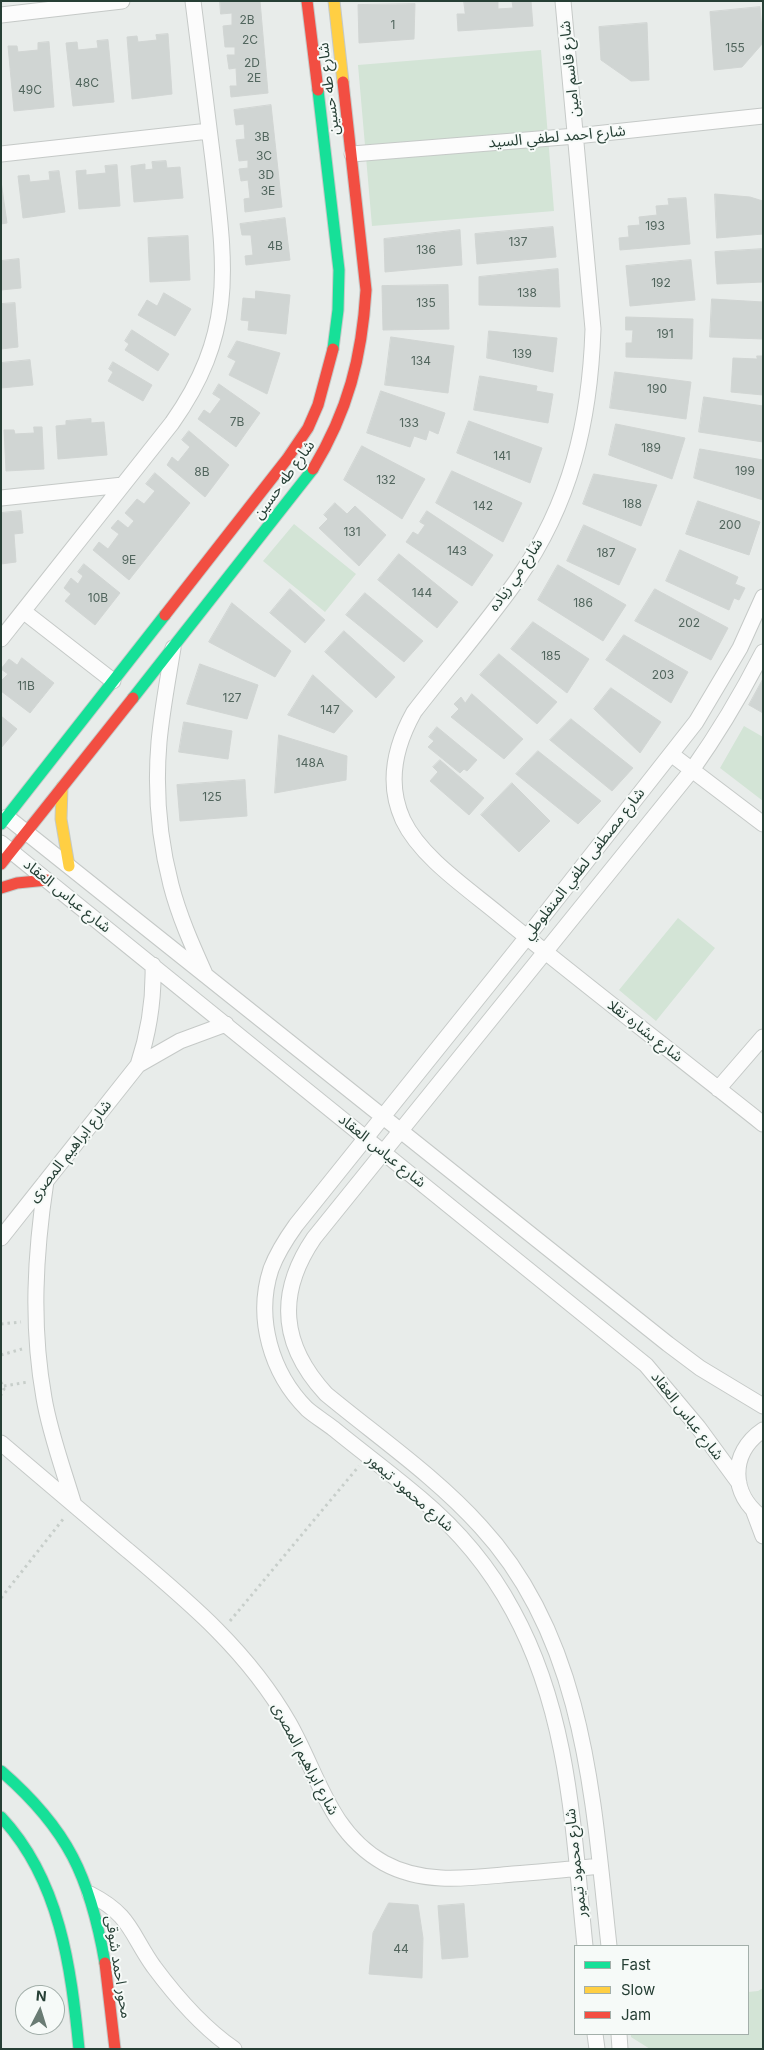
<!DOCTYPE html>
<html>
<head>
<meta charset="utf-8">
<style>
  body { margin:0 }
  #map { position:relative; width:764px; height:2050px; overflow:hidden; background:#e8ecea; font-family:Inter,sans-serif }
  canvas { display:block }
  .frame { position:absolute; inset:0; border:2px solid #263f35; pointer-events:none }
  .legend { position:absolute; left:574px; top:1945px; width:175px; height:90px; box-sizing:border-box; background:#f6faf8; border:1px solid #a3afaa; margin:0; padding:6px 9px; list-style:none; font-size:15px; color:#263f35 }
  .legend li { display:flex; align-items:center; gap:10px; height:25px }
  .legend b { width:25px; border:1px solid #a3afaa }
  .north { position:absolute; left:15px; top:1985px; width:50px; height:50px; box-sizing:border-box; background:#f6faf8; border:1px solid #a3afaa; border-radius:50%; rotate:5deg; font-size:14px; font-weight:700; line-height:20px; text-align:center; color:#263f35 }
  .north::after { content:''; display:block; margin:auto; width:18px; height:22px; background:#6a7c74; clip-path:polygon(50% 0,100% 100%,50% 72%,0 100%) }
</style>
</head>
<body>
<div id="map">
<canvas width="764" height="2050"></canvas>
<div class="frame"></div>
<ul class="legend">
<li><b style="height:6px;background:#16e098"></b>Fast</li>
<li><b style="height:6px;background:#ffcf43"></b>Slow</li>
<li><b style="height:6px;background:#f24e42"></b>Jam</li>
</ul>
<div class="north">N</div>
</div>
<script>
const context = document.querySelector('canvas').getContext('2d');
context.lineJoin = 'round';
function fillPath(path, color) { context.fillStyle = color; context.fill(path, 'evenodd'); }
function stroke(path, color, width, dash) { context.strokeStyle = color; context.lineWidth = width; context.lineCap = dash ? 'butt' : 'round'; context.setLineDash(dash || []); context.stroke(path); }
function drawText(font, color, halo, rows, align = 'center') {
  context.font = font + ' Inter,"Noto Sans Arabic",sans-serif'; context.lineWidth = 4; context.setLineDash([]); context.textBaseline = 'middle'; context.strokeStyle = halo; context.fillStyle = color; for (const [text, x, y, turn = 0] of rows) {
    context.save(); context.translate(x, y); context.rotate((+turn || 0) * Math.PI / 180); context.textAlign = isNaN(turn) ? turn : align; if (halo) context.strokeText(text, 0, 0); context.fillText(text, 0, 0); context.restore();
  }
}
fillPath(new Path2D(`
  M541 50 554 211 372 226 358 65Z
  M294 524 356 574 325 612 263 561Z
  M744 726 763 737V801L720 768Z
  M678 918 715 948 656 1021 619 990Z
  M763 1988V2049H650L631 2037V2034H748V1992L758 1991Z`), '#d3e4d6');
const building = new Path2D(`
  M220 1H260L268 93 231 97 230 86H237L236 68 229 69 227 55H235V47H225L223 26 232 25V13L221 14Z
  M464 1H498V9L513 8 512 1H531L533 26 458 31 457 14H465Z
  M415 4 414 39 359 43 358 5Z
  M760 7 763 43 742 67 714 70 710 12Z
  M647 23 649 80 631 81 601 60 599 27Z
  M168 34 172 94 132 99 127 37 137 36 138 42 157 40 156 35Z
  M108 40 114 102 73 106 66 43 77 42 78 50 98 48 97 41Z
  M49 42 54 107 14 111 8 46H17L18 52 38 50V43Z
  M271 105 282 207 245 212 244 199 250 198 248 180 241 181 239 169 248 168V160L239 161 236 140 245 139 244 124 236 125 234 110Z
  M166 161 167 168 180 167 183 198 134 202 131 166 145 164V170L153 169 152 162Z
  M117 165 120 206 79 209 76 171 86 170V175L106 173 105 166Z
  M59 171 65 212 23 218 18 176 29 175 30 182 50 180 49 172Z
  M1 181 7 223 1 224Z
  M715 194 750 197 763 201V234L717 238Z
  M686 198 690 244 620 250 619 238 629 237 628 226 640 225 639 217 657 215 656 206 669 205 668 199Z
  M285 218 290 260 246 265 245 256 253 255 251 235H242L240 224Z
  M553 227 556 257 477 264 475 234Z
  M460 230 462 265 385 272 384 239Z
  M188 236 190 280 150 282 148 238Z
  M763 249V282L717 284 715 252Z
  M19 259 21 288 1 290V261Z
  M691 260 695 300 630 306 626 266Z
  M558 269 560 307 479 305V277Z
  M448 285 449 329 383 330 382 286Z
  M256 291 290 295 286 334 248 330 249 321 241 320 243 298 255 299Z
  M164 293 191 309 175 336 138 315 147 300 157 306Z
  M712 299 763 302V339L710 337Z
  M15 303 18 347 1 349V304Z
  M626 317 693 319 692 359 626 357V343H632L633 330H626Z
  M132 330 169 354 158 371 125 350 129 344 125 341Z
  M489 331 557 338 553 372 487 358Z
  M391 337 454 346 448 393 385 385Z
  M237 341 280 353 267 394 229 375 236 361 228 357Z
  M757 356H763V395L731 392 733 358 757 359Z
  M30 360 33 385 1 388V363Z
  M113 362 152 385 143 401 108 381 113 372 109 369Z
  M615 372 691 382 686 419 610 408Z
  M480 376 537 386 536 391 553 394 548 423 474 410Z
  M219 384 260 413 236 447 198 419 204 410 210 414 221 399 213 394Z
  M381 391 445 413 438 434 429 430 426 440 414 436 410 447 367 433Z
  M704 397 763 406V442L699 432Z
  M91 419V423L104 422 107 455 58 459 56 426 66 425V421Z
  M469 421 542 448 530 483 457 453Z
  M616 424 685 438 672 479 609 455Z
  M34 427H42L44 469 6 471 4 430H14L15 434 34 433Z
  M189 431 229 465 205 497 167 465 172 457 178 462 190 447 182 440Z
  M362 446 425 479 402 519 344 480Z
  M700 449 763 460V500L694 478Z
  M452 471 522 503 503 542 436 503Z
  M155 473 190 503 129 580 93 550 99 542 108 549 119 534 111 528 118 520 128 528 134 521 125 513 137 499 144 504 155 491 146 484Z
  M594 474 657 485 641 526 583 504Z
  M698 501 760 522 749 555 686 534Z
  M335 503 347 514 355 506 386 535 359 566 319 528 328 519 324 515Z
  M21 511 23 533 14 534 16 562 1 564V513Z
  M427 511 493 555 472 586 406 542 413 532 418 535 425 525 420 522Z
  M584 525 636 549 619 585 567 561Z
  M680 550 738 577 735 584 745 588 739 600 734 598 729 610 666 581Z
  M399 554 458 602 437 628 378 580Z
  M84 564 120 593 95 625 65 601 71 594 64 588 71 578 78 584 83 576 78 572Z
  M558 565 626 605 603 641 538 600Z
  M290 589 325 620 305 643 270 613Z
  M655 589 728 628 711 660 635 621Z
  M365 593 423 641 404 662 346 615Z
  M232 603 291 651 275 677 209 642Z
  M533 622 589 659 567 693 511 649Z
  M344 631 395 677 376 698 325 652Z
  M624 635 688 672 671 703 606 660Z
  M499 654 557 702 537 724 480 675Z
  M22 658 54 683 30 713 1 691V681L8 674 1 669 9 659 17 665Z
  M200 664 258 685 247 719 187 704Z
  M313 675 353 711 334 733 288 715Z
  M763 679V713L749 705Z
  M611 688 661 722 640 753 594 709Z
  M472 694 523 739 504 759 451 717 459 709 454 704 461 697 465 703Z
  M1 716 17 729 1 748Z
  M571 719 633 768 612 791 550 740Z
  M184 722 232 731 228 759 179 752Z
  M437 727 477 760 467 771 464 769 460 773 428 747 434 741 429 737Z
  M279 735 347 756 346 780 275 793Z
  M538 751 601 801 578 824 516 774Z
  M440 760 484 798 469 815 430 781 438 772 433 767Z
  M245 780 247 816 180 821 177 785Z
  M512 783 550 821 519 852 481 815Z
  M389 1903 418 1905 423 1938 422 1978 369 1974 373 1933Z
  M464 1904 468 1957 442 1959 438 1906Z`);
fillPath(building, '#d0d5d3');
stroke(building, '#d1d5d3', 1);
const street = new Path2D(`
  M563 1 593 329C590 421 571 503 517 580 485 625 448 668 414 712 395 746 386 783 403 820 421 858 470 890 502 917 588 987 676 1055 763 1124
  M1 15 122 1
  M1 154 209 131
  M352 154 576 136 763 116
  M1 498 123 485
  M23 611 113 681
  M1 639 172 423C237 331 225 265 213 160 206 107 200 54 193 1
  M173 648C168 679 162 710 159 742 155 789 159 839 171 885 179 916 192 945 205 974
  M671 754 763 824
  M7 817 668 1344 700 1368 763 1406
  M1 843 646 1365 698 1427 739 1483
  M138 1065C149 1032 154 1000 153 965
  M718 1089 763 1037
  M46 1181C35 1254 31 1325 44 1398 50 1434 64 1471 74 1505
  M1 1238 138 1065 180 1041 226 1024
  M763 1430C729 1453 730 1495 763 1518
  M1 1443C43 1479 85 1514 126 1549 189 1602 248 1651 289 1723 318 1774 329 1832 384 1863 424 1885 469 1878 513 1874 542 1872 571 1869 600 1866
  M754 1512 763 1536
  M90 1894C131 1915 130 1933 154 1967 177 1998 202 2027 234 2049
  M585 1946C573 1831 570 1715 513 1611 490 1568 457 1529 420 1498 392 1474 362 1452 334 1429 325 1422 315 1416 307 1409 271 1373 255 1318 271 1269 277 1253 286 1239 296 1225L527 937 696 722 740 648 763 597
  M609 1946C593 1801 586 1641 481 1527 436 1477 378 1437 326 1394 281 1345 276 1294 314 1238L692 770C719 732 742 693 763 652
  M595 2034 597 2049
  M619 2034 620 2049`);
const fast = new Path2D(`
  M318 90 339 270 338 310 333 349
  M133 698 313 469
  M1 824 165 615
  M1 1771C68 1829 90 1877 105 1963
  M1 1817C60 1880 71 1967 79 2049`);
const slow = new Path2D(`
  M334 1 343 82
  M62 787 61 819 69 866`);
const jam = new Path2D(`
  M307 1 318 90
  M313 469C348 411 362 357 366 290L343 82
  M165 615 287 459 308 428 318 405 333 349
  M1 864 133 698
  M1 888 17 883 47 880
  M105 1963 115 2049`);
stroke(street, '#c5c9c7', 17);
stroke(fast, '#c4c9c7', 13);
stroke(slow, '#c4c9c7', 13);
stroke(jam, '#c4c9c7', 13);
stroke(new Path2D(`
  M1 1324 21 1322
  M1 1355 22 1349
  M1 1382 4 1389 1 1395
  M4 1386 28 1382
  M1 1598 64 1518
  M230 1621 359 1466`), '#c7ceca', 3, [2.5, 4]);
stroke(street, '#fcfcfc', 15);
stroke(fast, '#16e098', 11);
stroke(slow, '#ffcf43', 11);
stroke(jam, '#f24e42', 11);
drawText('12px', '#51655d', null, [
  ["2B",247,20],
  ["1",393,25],
  ["2C",250,40],
  ["155",735,48],
  ["2D",252,63],
  ["2E",254,78],
  ["48C",87,83],
  ["49C",30,90],
  ["3B",262,137],
  ["3C",264,156],
  ["3D",266,175],
  ["3E",268,191],
  ["193",655,226],
  ["137",518,242],
  ["4B",275,246],
  ["136",426,250],
  ["192",661,283],
  ["138",527,293],
  ["135",426,303],
  ["191",665,334],
  ["139",522,354],
  ["134",421,361],
  ["190",657,389],
  ["7B",237,422],
  ["133",409,423],
  ["189",651,448],
  ["141",502,456],
  ["199",745,471],
  ["8B",202,472],
  ["132",386,480],
  ["188",632,504],
  ["142",483,506],
  ["200",730,525],
  ["131",352,532],
  ["143",457,551],
  ["187",606,553],
  ["9E",129,560],
  ["144",422,593],
  ["10B",98,598],
  ["186",583,603],
  ["202",689,623],
  ["185",551,656],
  ["203",663,675],
  ["11B",26,686],
  ["127",232,698],
  ["147",330,710],
  ["148A",310,763],
  ["125",212,797],
  ["44",401,1949]
]);
drawText('15px', '#263f35', '#f6faf8', [
  ["شارع قاسم امين",570,69,-96],
  ["شارع طه حسين",329,89,-97],
  ["شارع احمد لطفي السيد",557,137,-5],
  ["شارع طه حسين",284,480,-54],
  ["شارع مي زياده",516,575,-56],
  ["شارع مصطفى لطفي المنفلوطي",584,864,-52],
  ["شارع عباس العقاد",67,896,39],
  ["شارع بشاره تقلا",645,1031,38],
  ["شارع ابراهيم المصرى",70,1151,-52],
  ["شارع عباس العقاد",382,1151,39],
  ["شارع عباس العقاد",687,1416,52],
  ["شارع محمود تيمور",410,1493,41],
  ["شارع ابراهيم المصرى",305,1759,62],
  ["شارع محمود تيمور",576,1863,-96],
  ["محور احمد شوقى",118,1967,81]
]);
</script>
</body>
</html>
